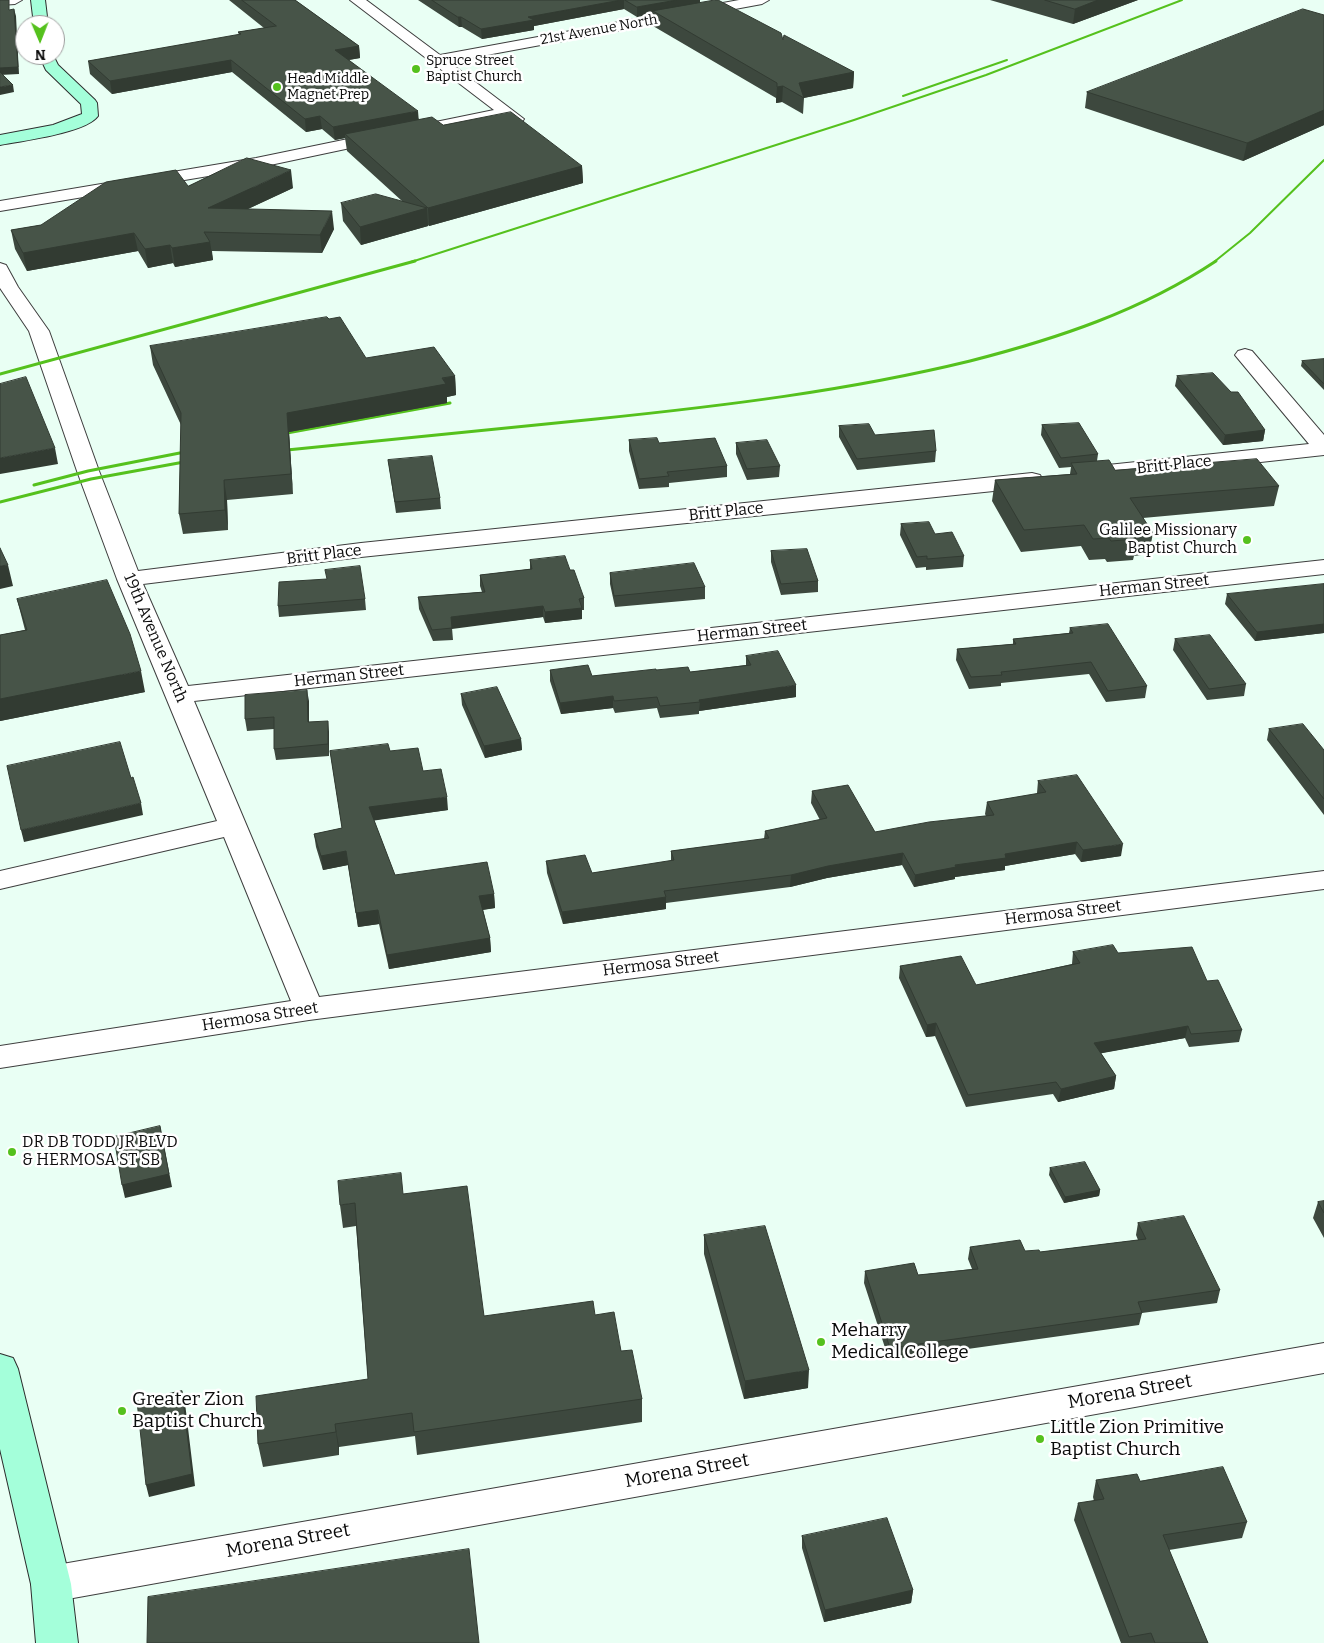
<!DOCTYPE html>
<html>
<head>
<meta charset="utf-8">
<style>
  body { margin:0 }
  #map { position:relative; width:1324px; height:1643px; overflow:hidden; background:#e9fff4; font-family:Bitter,serif }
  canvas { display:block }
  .north { position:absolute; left:15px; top:15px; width:50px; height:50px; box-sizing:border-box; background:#fff; border:1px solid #9d9d9d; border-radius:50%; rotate:179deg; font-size:14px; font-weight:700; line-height:20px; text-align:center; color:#0b0b0b }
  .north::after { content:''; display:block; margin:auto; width:18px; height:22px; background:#55c11d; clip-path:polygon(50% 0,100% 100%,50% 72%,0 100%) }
</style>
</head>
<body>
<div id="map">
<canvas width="1324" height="1643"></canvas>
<div class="north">N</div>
</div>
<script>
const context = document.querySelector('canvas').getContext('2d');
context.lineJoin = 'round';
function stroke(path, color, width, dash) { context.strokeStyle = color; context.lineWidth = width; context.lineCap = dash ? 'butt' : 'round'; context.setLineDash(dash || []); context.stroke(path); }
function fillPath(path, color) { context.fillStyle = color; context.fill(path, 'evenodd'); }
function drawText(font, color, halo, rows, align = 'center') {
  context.font = font + ' Bitter,serif'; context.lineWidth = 5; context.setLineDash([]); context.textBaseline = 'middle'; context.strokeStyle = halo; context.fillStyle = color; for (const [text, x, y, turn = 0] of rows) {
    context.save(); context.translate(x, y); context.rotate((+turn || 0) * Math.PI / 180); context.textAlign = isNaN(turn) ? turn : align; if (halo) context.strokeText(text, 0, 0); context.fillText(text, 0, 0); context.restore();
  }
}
const street = new Path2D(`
  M0 0H22L15 4 0 5Z
  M350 0H366L440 55 739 0H769L762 4 449 62 524 119 522 122 516 124 504 117 422 134 416 132 414 129 416 126 494 110Z
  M382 132 388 134 390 137 388 140 256 168 0 211V201L256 158Z
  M0 263 6 265 18 287 49 331 99 471 138 571 361 543 1032 473 1040 475 1043 480 1040 485 1032 487 361 557 143 584 188 686 1324 560V574L194 701 319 997 1324 871V889L309 1020 0 1068V1046L291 1001 224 837 0 889V871L217 821 117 579 77 471 29 331 0 288Z
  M1245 349 1252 351 1324 435V455L1098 480 1090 478 1087 473 1090 468 1098 466 1309 444 1235 355 1238 351Z
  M1324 1343V1373L51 1602 37 1597 31 1584 37 1571 51 1566Z`);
const secondary = new Path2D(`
  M31 0H45L48 25H34Z
  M39 55H53L58 65 95 100 97 103 98 116C86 133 21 141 0 145V135L53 125 82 114 81 104 46 70Z
  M0 1354 13 1358 18 1369 71 1584 78 1643H36L31 1584 0 1449Z`);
stroke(street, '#3e3e3e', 2);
stroke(secondary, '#2d2d2d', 2);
fillPath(street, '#fff');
fillPath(secondary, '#a4ffda');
stroke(new Path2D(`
  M903 96 1007 60
  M411 262 854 120 986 75 1182 0
  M1214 262 1250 233 1324 160`), '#55c11d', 2);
stroke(new Path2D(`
  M0 374 415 261
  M276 435 450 403
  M277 451C383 440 490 430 596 419 722 406 847 391 970 361 1056 339 1141 311 1216 261
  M34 485 88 471 195 450
  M0 502 91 479 195 460`), '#55c11d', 3);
fillPath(new Path2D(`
  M229 0H295L359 46 360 58 349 60 419 119 443 125 582 166 583 183 429 226 428 225V226L361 245 343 221 341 203 402 201 347 151 345 138 335 140 322 129 306 132 232 72 112 94 90 74 88 61 239 35 238 32 264 28Z
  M418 0H700V3L854 72 853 88 804 98 803 114 782 102 776 103V98L653 26V14L637 17 624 9 534 26V30L482 39 462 27H459Z
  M990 0H1138L1073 24Z
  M1324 15V125L1243 161 1085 108 1087 92Z
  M188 186 293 188 248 209 334 229 322 253 212 251 213 260 175 267 173 263 148 268 138 251 27 271 15 249 11 230 41 225Z
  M329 319 366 358 455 376 456 395 447 397V403L289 432 293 494 227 500 228 530 183 534 179 514 181 425 153 365 150 346Z
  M1324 359V390L1301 366 1302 361Z
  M1177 376 1231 392 1265 430 1263 441 1223 445 1175 386Z
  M1042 425 1098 454 1097 461 1115 470 1279 486 1274 506 1143 518 1153 533 1149 554 1134 556 1133 560 1107 562 1105 559 1089 560 1081 546 1021 552 992 501 995 480 1070 474 1071 467 1059 468 1041 435Z
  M839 426 875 435 936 451 935 462 857 470 839 437Z
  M629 440 659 443 727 466V477L669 483V487L639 489 629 451Z
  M736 443 780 466 779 477 747 480 736 454Z
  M388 460 440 498 441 509 396 513Z
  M901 524 935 534 964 556 963 567 926 570V567L916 568 900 535Z
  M771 551 818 581V592L781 595 771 562Z
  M530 560 570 570 584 598V610H582V619L545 623 543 617 452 628 453 640 433 641 419 609 418 597 482 592 480 586V575L530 569Z
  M610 573 705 587V599L615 607 610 584Z
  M326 579 365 599 366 610 279 617 278 606Z
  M1324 584V633L1255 641 1225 604 1227 594Z
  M17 599 145 692 0 721V635L25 630Z
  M1070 628 1147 686 1145 698 1106 702 1089 674 1001 683V686L969 689 956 660 957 649 1013 644V639L1069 633Z
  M1175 639 1246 684 1244 696 1207 700 1173 650Z
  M746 656 796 697 699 711V714L660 718 657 708 615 713 613 708 561 714 550 681V670L592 676 656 670 690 672 746 665Z
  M461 694 521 739 522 750 485 758 462 705Z
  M309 701V722L329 732V756L276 760 274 749V729L247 731 245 719Z
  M1269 729 1324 750V815L1267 740Z
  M330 751H390L423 771 448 810 374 820 395 875 494 894 495 908 483 910 490 938 491 952 389 969 379 924 358 927 348 865 323 870 316 847 314 834 342 828Z
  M1038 781 1121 856 1081 862 1075 854 1005 866V870L955 877V879L914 887 902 865 827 878 790 887 666 903V909L563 924 547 873 546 861 592 873 671 861V851L764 839 765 831 820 820 811 803 812 791 875 832 986 816 985 814 987 802 1037 794V793Z
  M1073 952 1118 953 1207 981 1242 1030 1239 1042 1189 1047 1185 1038 1101 1053 1116 1076 1114 1089 1058 1102 1053 1094 966 1107 935 1036 926 1037 899 978 900 966 976 985 1072 964Z
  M1050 1168 1100 1190 1099 1196 1064 1203 1049 1175Z
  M403 1194 484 1316 595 1315 621 1351 642 1399V1422L417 1455 415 1436 339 1447V1455L263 1467 258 1444 368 1379 356 1226 343 1228 340 1205Z
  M1324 1201V1238L1313 1218 1318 1202Z
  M1138 1223 1220 1290 1217 1303 1142 1313 1139 1325 889 1360 864 1283 865 1271 918 1275 972 1269 968 1259 970 1247 1040 1252 1138 1240 1136 1235Z
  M704 1235 808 1388 744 1399 704 1254Z
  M1096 1480 1140 1481 1247 1522 1242 1538 1169 1550 1208 1643H1121L1074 1520 1078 1503 1094 1501 1093 1497Z
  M802 1536 913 1590 911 1603 824 1622 802 1548Z`), '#3d483e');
fillPath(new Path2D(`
  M621 0H624V9L534 26V30L482 39 481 29 528 17Z
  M677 0H700V5L653 11V14L637 17V7Z
  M1098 0H1138L1073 24 1075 9Z
  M14 9 16 16 19 74 0 75V68Z
  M458 17H461L462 27H459Z
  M359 46 360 58 336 62 335 50Z
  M231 60 232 72 112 94 110 81Z
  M854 72 853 88 803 98 799 83Z
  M13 85 14 92 0 95V87Z
  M783 86 782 102 776 103 777 87Z
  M1324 110V125L1243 161 1247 143Z
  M418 111 419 123 345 134V138L335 140 333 127Z
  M320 116 322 129 306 132 305 119Z
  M582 166 583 183 429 226 428 208Z
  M291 170 293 188 211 226 208 208Z
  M427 208 428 226 361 245 360 227Z
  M332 211 334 229 322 253 320 235Z
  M134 233 138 251 27 271 23 253Z
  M210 242 213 260 175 267 172 248Z
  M170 245 173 263 148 268 145 249Z
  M455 376 456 395 447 397V403L289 432 293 494 291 474 287 413Z
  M1265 430 1263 441 1223 445 1225 435Z
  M55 448 58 464 0 474V458Z
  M224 480 227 500 228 530 225 510Z
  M8 565 13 586 0 589V566Z
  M543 606V617L452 629 451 617Z
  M582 608V619L545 623V612Z
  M1324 624V633L1255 641 1257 632Z
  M141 671 145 692 0 721V699Z
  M796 685V697L699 711 700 702 699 700Z
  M307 690 309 701V734L308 722Z
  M613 696V708L561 714 560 703Z
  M328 721 329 732V756L328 744Z
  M521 739 522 750 485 758 484 746Z
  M447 797 448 810 371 821 369 807Z
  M141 803 143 815 24 842 21 830Z
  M1077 842 1075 854 1005 866V870L955 877V879L914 887 915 875 1005 854Z
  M1123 844 1121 856 1081 862 1083 850Z
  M346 851 348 865 323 870 321 856Z
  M903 853 902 865 827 878 790 887 791 875 828 866Z
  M494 894 495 908 480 910 479 896Z
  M666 897V909L563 924 562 912Z
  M378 910 379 924 358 927 356 913Z
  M490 938 491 952 389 969 387 955Z
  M936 1023 935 1036 926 1037 927 1025Z
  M1188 1026 1185 1038 1092 1055 1094 1043Z
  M1116 1076 1114 1089 1058 1102 1061 1089Z
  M160 1126 172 1187 125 1198 122 1185Z
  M1100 1190 1099 1196 1064 1203 1065 1197Z
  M809 1370 808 1388 744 1399 745 1381Z
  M182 1391 185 1403 195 1486 149 1497 146 1485Z
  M335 1424 339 1447V1455L336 1432Z
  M913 1590 911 1603 824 1622 825 1610Z`), '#323b32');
const building = new Path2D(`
  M0 0H9V10L14 9 18 67 0 68Z
  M242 0H295L359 46 335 50 418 111 333 127 320 116 305 119 231 60 110 81 88 61 241 34 238 32 276 26Z
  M432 0H621L528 17 534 20 481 29 461 17H458Z
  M625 0H677L637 7Z
  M715 0H718L781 33 783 40 784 35 854 72 799 83 804 98 783 86 777 87V83L653 11Z
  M1045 0H1098L1075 9Z
  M1303 9 1324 15V110L1247 143 1087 92Z
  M0 72 13 85 0 87Z
  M511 112 582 166 428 208 345 134 432 117 443 125Z
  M247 158 291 170 208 208 332 211 320 235 204 232 210 242 172 248 170 245 145 249 134 233 23 253 11 230 41 225 106 182 176 170 188 186Z
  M376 194 427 208 360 227 341 203Z
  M327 317 329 319 340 317 366 358 434 347 455 376 442 378 446 384 287 413 291 474 224 480 225 510 179 514 181 413 150 346Z
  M1324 359V384L1302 361Z
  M1213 373 1231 392H1238L1265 430 1225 435 1177 376Z
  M26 377 55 448 0 458V384Z
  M1079 423 1098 454 1061 458 1042 425Z
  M869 424 875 435 934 430 936 451 857 459 839 426Z
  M657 438 659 443 715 438 727 466 667 472 669 476 639 479 629 440Z
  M767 440 780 466 747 469 736 443Z
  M432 456 440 498 395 502 388 460Z
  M1257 459 1279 486 1130 498 1153 533 1134 535 1136 539 1111 541 1109 538 1093 539 1084 525 1024 530 995 480 1077 474 1071 463 1109 460 1115 470Z
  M929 522 935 534 952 532 964 556 927 559V556L917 557 901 524Z
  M0 548 8 565 0 566Z
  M807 549 818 581 781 584 771 551Z
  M565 556 570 570H574L584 598 579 599 582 608 545 612 543 606 451 617 452 628 432 630 418 597 485 592 480 575 532 569 530 560Z
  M694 563 705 587 614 596 610 573Z
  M360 566 365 599 278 606 279 582 327 579 325 570Z
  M107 580 130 634 141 671 0 699V635L27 630 17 599Z
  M1324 584V624L1257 632 1227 594Z
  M1108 624 1147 686 1108 691 1091 662 1001 672 1002 675 971 677 957 649 1016 644 1013 639 1073 633 1070 628Z
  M1210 635 1246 684 1209 689 1175 639Z
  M778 651 796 685 699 700 700 702 660 706 657 697 614 701 613 696 560 703 550 670 588 665 592 676 656 669V670L688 667 690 672 751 665 746 656Z
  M497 687 521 739 484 746 461 694Z
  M307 690 308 722 328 721V744L274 749V717L245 719V695Z
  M1303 724 1324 750V799L1269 729Z
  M120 742 131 778 133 777 141 803 21 830 7 766Z
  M388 744 390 751 418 748 423 771 441 769 447 797 369 807 395 875 487 862 494 894 479 896 490 938 387 955 378 910 356 913 346 851 321 856 314 834 342 828 330 751Z
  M1077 775 1123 844 1083 850 1077 842 1005 854 1006 858 955 865 956 867 915 875 903 853 828 866 791 875 664 891 666 897 562 912 546 861 585 855 592 873 674 860 671 851 769 838 765 831 827 818 812 791 848 785 875 832 929 822 994 815 987 802 1046 792 1038 781Z
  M1113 945 1118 953 1192 947 1207 981 1218 980 1242 1030 1191 1034 1188 1026 1094 1043 1116 1076 1061 1089 1056 1082 968 1095 936 1023 927 1025 900 966 961 956 976 985 1080 963 1073 952Z
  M160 1126 169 1174 122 1185 114 1137Z
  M1085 1162 1100 1190 1065 1197 1050 1168Z
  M401 1173 403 1194 467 1186 484 1316 593 1301 595 1315 614 1312 621 1351 632 1350 642 1399 414 1432 412 1413 335 1424 336 1432 258 1444 256 1396 368 1379 355 1203 340 1205 338 1181Z
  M1324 1201V1213L1318 1202Z
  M1184 1216 1220 1290 1138 1302 1142 1313 890 1348 865 1271 914 1263 918 1275 978 1269 970 1247 1020 1240 1025 1251 1039 1250 1040 1252 1146 1239 1138 1223Z
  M765 1226 809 1370 745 1381 704 1235Z
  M182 1391 192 1474 146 1485 137 1401Z
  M1223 1467 1247 1522 1163 1535 1208 1643H1155L1151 1633 1129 1637 1078 1503 1104 1499 1096 1480 1137 1474 1140 1481Z
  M887 1518 913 1590 825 1610 802 1536Z
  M469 1549 479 1643H147L148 1597Z`);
fillPath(building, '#475448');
stroke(building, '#323b32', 1);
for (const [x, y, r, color] of [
  [416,69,5,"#55c11d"],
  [277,87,5,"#55c11d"],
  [1247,540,5,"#55c11d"],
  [12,1152,5,"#55c11d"],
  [821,1342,5,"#55c11d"],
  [122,1411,5,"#55c11d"],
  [1040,1439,5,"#55c11d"]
]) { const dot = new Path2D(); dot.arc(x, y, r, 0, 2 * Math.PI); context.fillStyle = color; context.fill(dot); stroke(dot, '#fff', 2); }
drawText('14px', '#0b0b0b', '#fff', [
  ["21st Avenue North",599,30,-10]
]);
drawText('14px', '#0b0b0b', '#fff', [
  ["Spruce Street",426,61],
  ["Baptist Church",426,77],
  ["Head Middle",287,79],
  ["Magnet Prep",287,95]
], 'left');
drawText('16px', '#0b0b0b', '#fff', [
  ["Britt Place",1174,465,-6],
  ["Britt Place",726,512,-6],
  ["Britt Place",324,555,-7],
  ["Herman Street",1154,586,-6],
  ["Herman Street",752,631,-6],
  ["19th Avenue North",155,638,67],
  ["Herman Street",349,676,-6],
  ["Hermosa Street",1063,913,-7],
  ["Hermosa Street",661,964,-7],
  ["Hermosa Street",260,1017,-9]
]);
drawText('16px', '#0b0b0b', '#fff', [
  ["Galilee Missionary",1237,531],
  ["Baptist Church",1237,549],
  ["DR DB TODD JR BLVD",22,1143,"left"],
  ["& HERMOSA ST SB",22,1161,"left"]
], 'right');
drawText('19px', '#0b0b0b', '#fff', [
  ["Meharry",831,1331],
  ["Medical College",831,1353],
  ["Greater Zion",132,1400],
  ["Baptist Church",132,1422],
  ["Little Zion Primitive",1050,1428],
  ["Baptist Church",1050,1450]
], 'left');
drawText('19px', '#0b0b0b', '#fff', [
  ["Morena Street",1130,1392,-10],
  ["Morena Street",687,1471,-10],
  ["Morena Street",288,1541,-10]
]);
</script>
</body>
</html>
